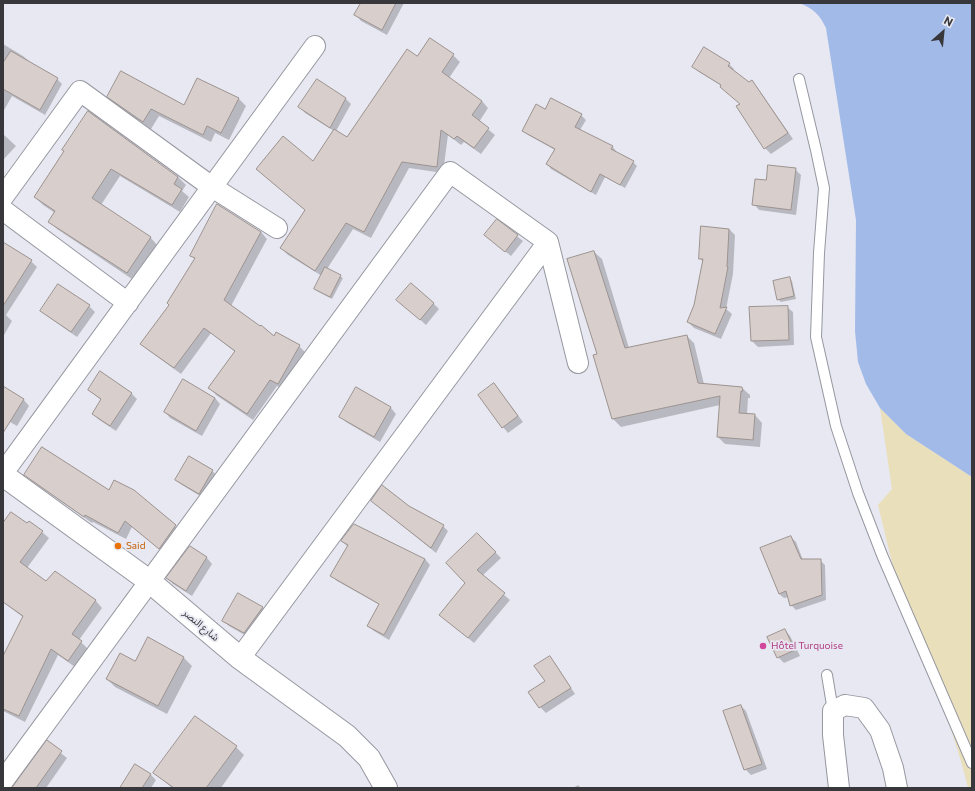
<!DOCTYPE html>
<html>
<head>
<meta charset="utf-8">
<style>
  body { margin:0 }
  #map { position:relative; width:975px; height:791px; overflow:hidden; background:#e7e8f1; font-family:Commissioner,sans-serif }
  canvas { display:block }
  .frame { position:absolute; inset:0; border:4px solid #38383c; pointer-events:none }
  .north { position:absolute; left:923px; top:12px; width:40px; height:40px; -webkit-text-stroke:3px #e7e8f1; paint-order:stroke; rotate:27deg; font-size:11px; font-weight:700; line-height:16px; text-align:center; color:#38383c }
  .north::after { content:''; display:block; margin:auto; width:14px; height:18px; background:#38383c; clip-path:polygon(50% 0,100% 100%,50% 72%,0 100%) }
</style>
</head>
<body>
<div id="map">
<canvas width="975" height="791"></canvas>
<div class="frame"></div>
<div class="north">N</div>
</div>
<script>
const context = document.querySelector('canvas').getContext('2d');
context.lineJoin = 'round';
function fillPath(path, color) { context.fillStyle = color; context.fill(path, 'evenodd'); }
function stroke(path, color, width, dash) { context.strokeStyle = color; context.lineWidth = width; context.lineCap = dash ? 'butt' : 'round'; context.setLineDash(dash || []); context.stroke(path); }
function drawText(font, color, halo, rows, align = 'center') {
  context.font = font + ' Commissioner,"Noto Sans Arabic",sans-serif'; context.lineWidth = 3.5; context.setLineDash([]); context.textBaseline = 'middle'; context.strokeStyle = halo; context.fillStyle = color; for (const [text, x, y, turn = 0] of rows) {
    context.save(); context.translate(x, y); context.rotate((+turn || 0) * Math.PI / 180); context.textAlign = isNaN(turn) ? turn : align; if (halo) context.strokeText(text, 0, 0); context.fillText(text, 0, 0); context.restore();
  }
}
fillPath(new Path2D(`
  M880 408 906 434 972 477V788H968C952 719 921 655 899 588 891 561 885 533 878 505L892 489Z`), '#e9dfba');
fillPath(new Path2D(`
  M799 3H972V477L906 434 880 408 866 384 858 362 855 331 856 220 826 28C820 15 813 8 799 3Z`), '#a2bae7');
fillPath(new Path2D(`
  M362 3H404L387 35 361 21 356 15Z
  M3 44 23 56 29 61 28 62 57 79 62 84 45 115 12 96 3 112Z
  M453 55 460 62 449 78 482 101 488 108 479 122 495 135 481 154 464 142 461 145 448 135 443 173 409 168 371 238 353 229 327 269 343 278 332 299 317 291 315 289 322 276 288 255 281 248 306 211 257 169 313 163 334 131 305 113 300 107 345 98 351 104 336 131 347 138 418 57Z
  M729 64 734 69 733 71 749 84 752 82 757 87 793 139 771 154 765 148 737 107 741 104 722 86 699 72 693 67Z
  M108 96 184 107 238 98 246 106 229 140 215 133 211 142 159 116 151 129 116 104Z
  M552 99 581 115 586 120 580 130 612 146 616 151V152L633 162 637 166 625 188 605 177 596 195 551 169 547 164 555 150 528 135 523 131 546 111Z
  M88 113 178 177 186 185 182 191 189 197 180 212 120 176 101 205 151 238 158 246 135 281 57 229 49 221 55 213 43 205 35 197Z
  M3 134 16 146 3 160Z
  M795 169 801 175 796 215 759 210 754 204 767 181Z
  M497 221 523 241 511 256 491 240Z
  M702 227 729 229 735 235 733 274 726 309 732 314 721 339 694 328 688 322 695 305 704 262 700 259Z
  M261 232 267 239 231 306 274 337 299 346 305 352 285 390 277 386 253 420 216 395 210 388 235 352 211 333 181 374 148 350 142 344 170 305 196 260 191 255Z
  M3 243 31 261 37 267 6 315 12 321 3 337Z
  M594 252 602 259 629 348 687 336 694 343 704 384 742 388 750 395V398H748L747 415H755L762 423 760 447 725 444 718 437 720 405 621 427 613 419 594 356 598 355Z
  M790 279 792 281 796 299 781 302 778 299Z
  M398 300 433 303 439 309 426 325Z
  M89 306 95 312 77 337 47 316 42 310Z
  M787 307 793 312 794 345 758 347 752 341Z
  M494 384 499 390 523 422 508 433 503 427Z
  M3 387 24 400 29 406 17 426 3 418Z
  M357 388 391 408 396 414 380 442 346 422 341 416Z
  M89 390 132 394 137 399 116 431 98 419 93 413 101 400Z
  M215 398 220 404 202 436 170 418 165 412Z
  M212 471 218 476 205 499 182 485 176 480Z
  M26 475 110 492 133 491 183 533 167 555 132 527 126 539 93 522 92 523 33 482Z
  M372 501 408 507 443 526 448 531 436 553Z
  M27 524 42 532 49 538 27 568 47 582 55 572 96 601 102 608 79 640 88 649 75 667 58 655 25 722 3 711V660L24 618 3 602V525Z
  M477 534 501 558 482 576 510 600 474 643 446 620 466 583Z
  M791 537 796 542 803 560H820L825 565 826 600 796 610 791 605 789 597 784 598 779 594Z
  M342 541 425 559 430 565 389 640 374 631 368 626 380 605 337 581 332 576 348 547Z
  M190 547 207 558 212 564 192 596 173 584 167 578Z
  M238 595 263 608 268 614 250 638 229 626 223 621Z
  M785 630 790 636 800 656 784 663 778 657Z
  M148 639 184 658 192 666 167 714 115 687 107 679 136 662Z
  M549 657 555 663 575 694 546 713 540 707 546 682Z
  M741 706 746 711 767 769 751 775 745 769Z
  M47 742 67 758 46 788H13Z
  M236 747 244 755 221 788H172L155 773Z
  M150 774 156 780 151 788H121Z
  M578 785 581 788H573Z`), '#0003');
const building = new Path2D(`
  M361 3H396L382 30 354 15Z
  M430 38 454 54 442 72 482 101 472 115 489 128 474 148 457 136 454 139 441 130 437 167 402 162 364 232 346 223 315 271 280 248 305 210 256 169 283 136 313 161 334 129 347 137 407 49 417 56Z
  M704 47 730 63 728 66 749 82 752 80 788 133 764 149 736 106 740 104 720 87 721 85 692 67Z
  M11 51 58 78 40 110 3 89V63Z
  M121 71 184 105 197 78 239 98 221 133 207 126 203 135 151 109 143 122 107 97Z
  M317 79 346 98 330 128 298 107Z
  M551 98 582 114 575 127 613 146 611 149 634 161 620 185 600 174 591 192 546 164 555 149 522 131 536 104 545 109Z
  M88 111 178 177 174 184 182 189 172 205 111 169 92 198 151 237 127 273 48 222 55 211 34 197 64 151 62 150Z
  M768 165 796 168 791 210 752 205 755 179 766 180Z
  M217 204 261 232 224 300 260 326 261 325 274 336 276 332 300 345 278 384 270 380 247 414 208 388 235 351 204 328 174 368 140 344 169 305 167 303 195 258 190 256Z
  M497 219 518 235 505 252 484 235Z
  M701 226 729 229 727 267H728L720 308 727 307 715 334 687 322 694 305 703 259H699Z
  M3 242 32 260 3 306Z
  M594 251 625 348 687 335 698 383 742 387 743 391H741L739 413 755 414 753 440 717 437 720 396 612 419 593 355 597 354 567 259Z
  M325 267 341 275 330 297 314 289Z
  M790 277 794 296 777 300 773 281Z
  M411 283 434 303 420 320 396 300Z
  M58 284 90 305 71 332 40 311Z
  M788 306 789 340 751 341 749 307Z
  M100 371 132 393 110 426 92 414 101 399 88 390Z
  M183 379 215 398 196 431 164 412Z
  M494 383 518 416 502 428 478 395Z
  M3 386 24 399 3 433Z
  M356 387 391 407 374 437 339 417Z
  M42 447 109 490 114 480 134 490 176 525 159 549 125 521 118 533 85 515 84 517 24 475Z
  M189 456 213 470 199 494 175 480Z
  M382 485 409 506 444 525 431 548 371 501Z
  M11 512 27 523 29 521 43 531 20 562 46 581 55 571 96 600 72 634 82 641 68 661 51 649 19 716 3 709V656L23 616 3 602V523Z
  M354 524 425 559 384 635 367 626 379 604 330 576 348 545 341 541Z
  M477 533 496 552 477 570 505 593 468 638 439 615 465 583 446 563Z
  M791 536 801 559H821L822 595 790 606 786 591 779 594 760 548Z
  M190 546 207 557 186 591 166 578Z
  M238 593 263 607 244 633 222 621Z
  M785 629 795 650 777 658 767 637Z
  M148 637 184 657 158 706 106 679 120 653 135 661Z
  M550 656 571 688 539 708 528 692 545 681 534 666Z
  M741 705 762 764 744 770 723 711Z
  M195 716 237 746 206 788H174L153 773Z
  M47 740 62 751 36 788H12Z
  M135 764 151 774 142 788H120Z`);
fillPath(building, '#d8cecb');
stroke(building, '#9c928f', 1);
const lane = new Path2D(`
  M799 79 816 150 824 188 819 253 816 337 836 426 858 493 882 555 972 763
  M827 675 833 711`);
const street = new Path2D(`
  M3 197 80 91 212 187 277 228
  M3 210 128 303
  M3 473 315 46
  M240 658 548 242
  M3 781 450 172 548 242 578 363
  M839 788 833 735V711L845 705 864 708 880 730 893 768 897 788`);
const primary = new Path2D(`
  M3 475 149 581 240 658 347 736 369 758 386 788`);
stroke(lane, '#9697a0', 12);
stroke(street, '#9697a0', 22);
stroke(primary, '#9697a0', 24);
stroke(lane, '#fff', 10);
stroke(street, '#fff', 20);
stroke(primary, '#fff', 22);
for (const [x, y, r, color] of [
  [118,546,4,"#e8710a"],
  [763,646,4,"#d1479c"]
]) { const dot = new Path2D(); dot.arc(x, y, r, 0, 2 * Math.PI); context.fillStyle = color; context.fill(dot); stroke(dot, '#e7e8f1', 1.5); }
drawText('10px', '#c56008', '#e7e8f1', [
  ["Said",126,546]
], 'left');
drawText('10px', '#38383c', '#e7e8f1', [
  ["شارع النصر",201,625,40]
]);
drawText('10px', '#b23c85', '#e7e8f1', [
  ["Hôtel Turquoise",771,646]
], 'left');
</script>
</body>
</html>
